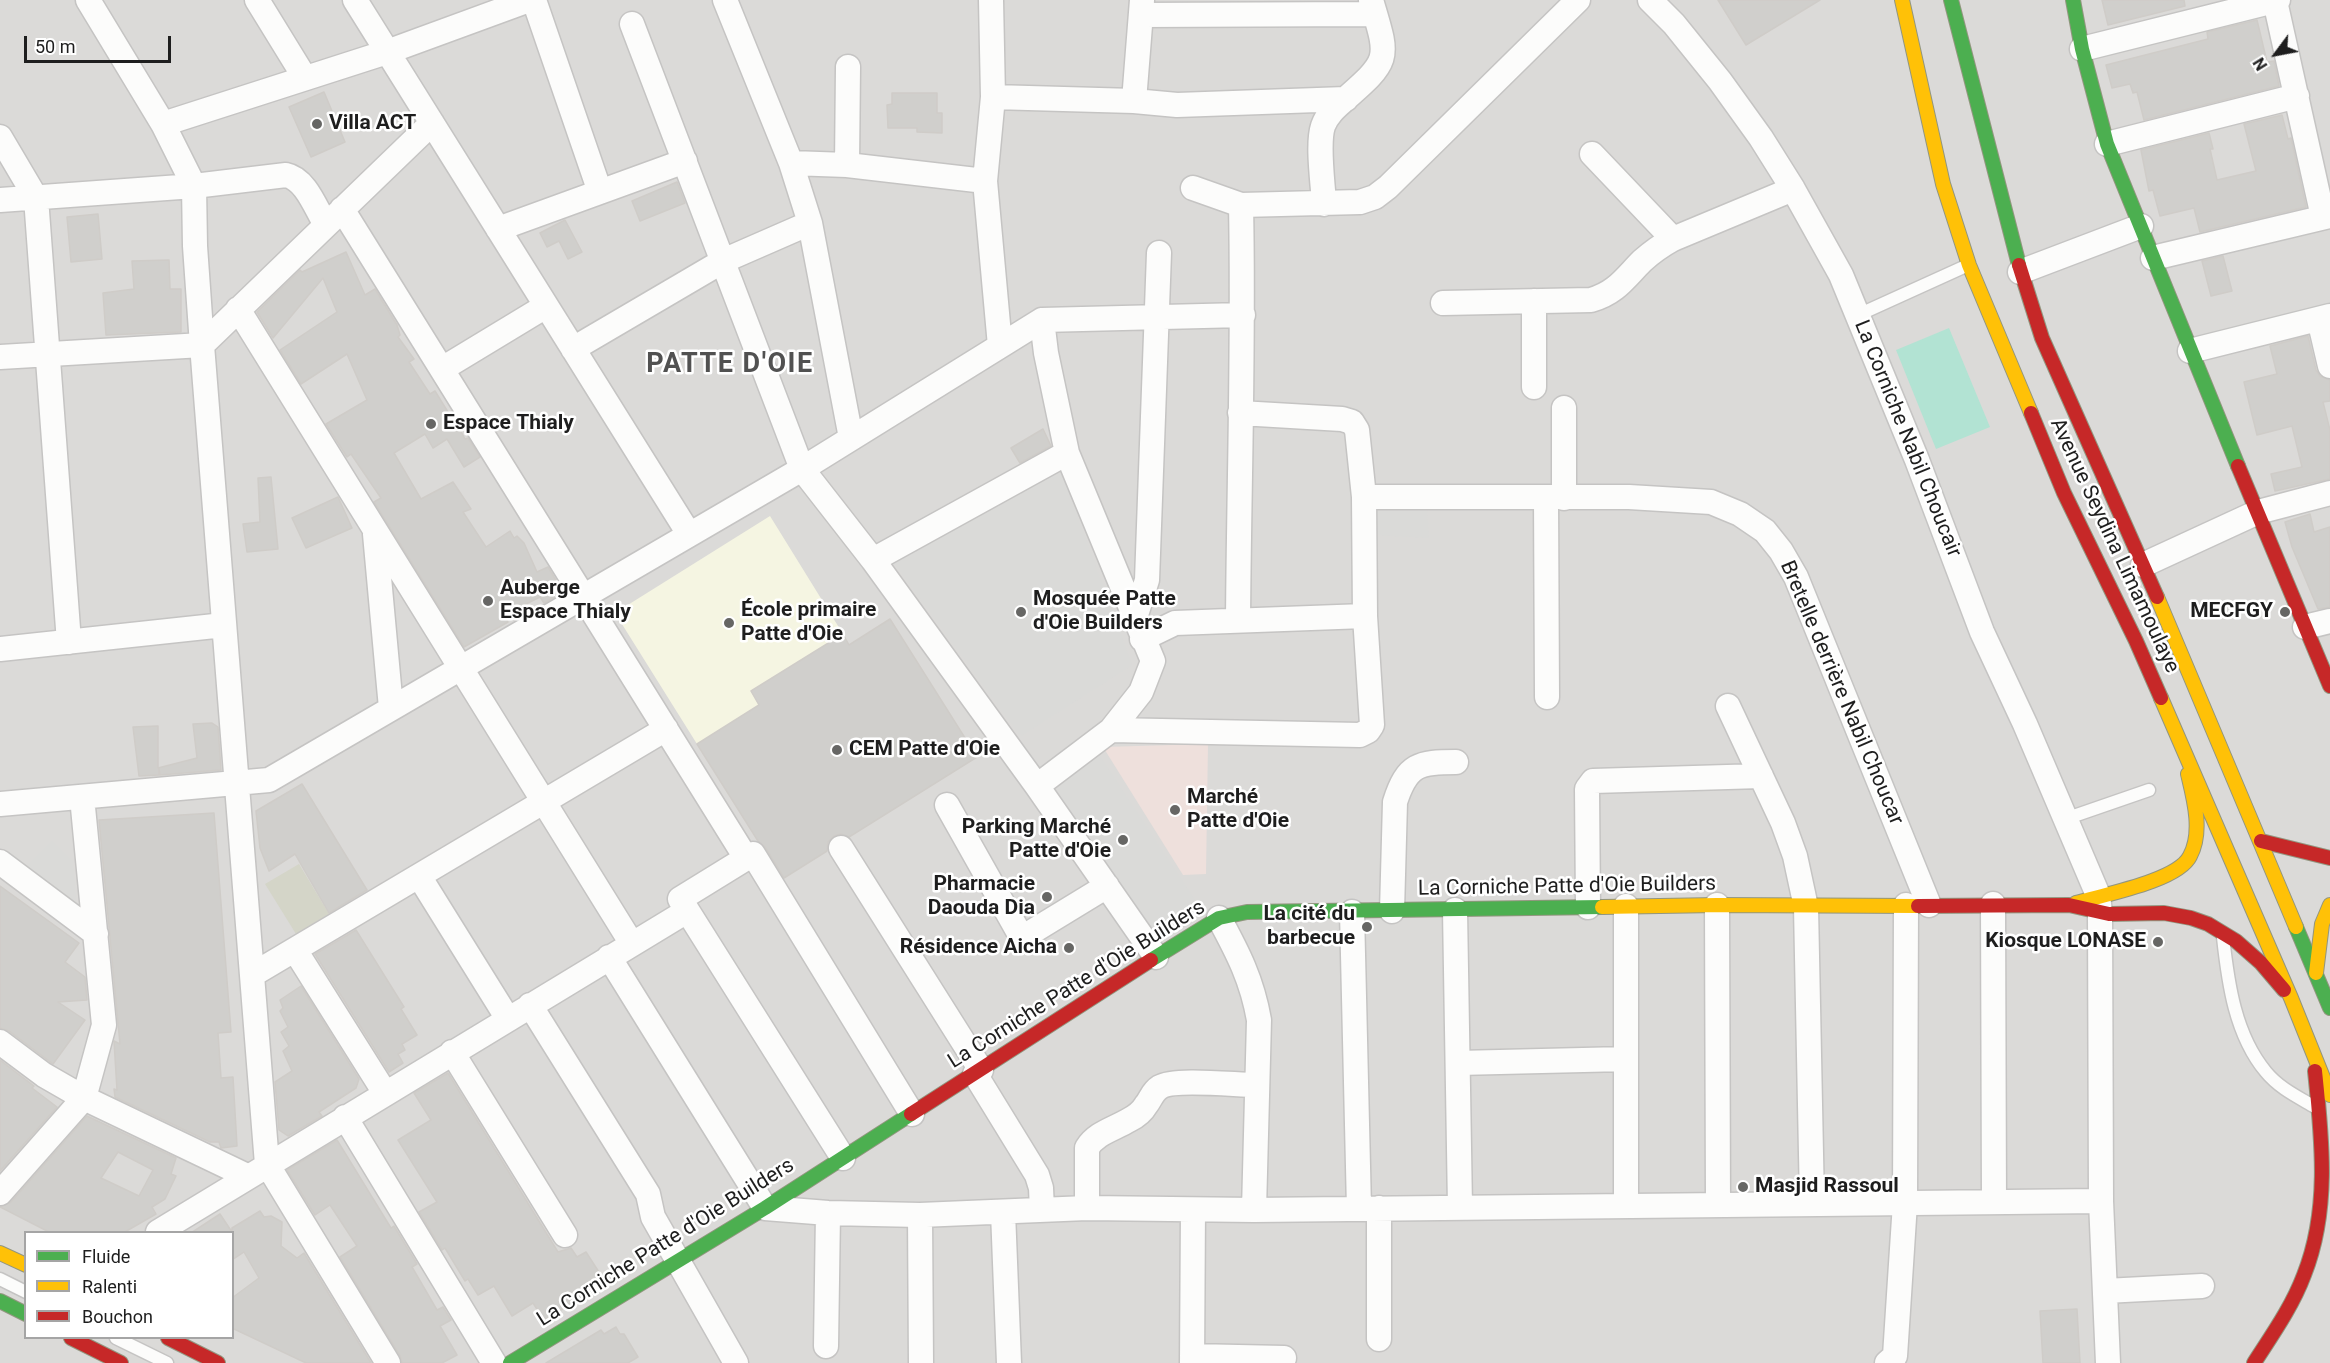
<!DOCTYPE html>
<html>
<head>
<meta charset="utf-8">
<style>
  body { margin:0 }
  #map { position:relative; width:2330px; height:1363px; overflow:hidden; background:#ecebe7; font-family:Roboto,sans-serif }
  canvas { display:block }
  .legend { position:absolute; left:24px; top:1231px; width:210px; height:108px; box-sizing:border-box; background:#fff; border:2px solid #a5a5a5; margin:0; padding:8px 10px; list-style:none; font-size:18px; color:#1e1e1e }
  .legend li { display:flex; align-items:center; gap:12px; height:30px }
  .legend b { width:30px; border:2px solid #a5a5a5 }
  .north { position:absolute; left:2246px; top:24px; width:60px; height:60px; -webkit-text-stroke:4px #fff; paint-order:stroke; rotate:238deg; font-size:16px; font-weight:700; line-height:24px; text-align:center; color:#1e1e1e }
  .north::after { content:''; display:block; margin:auto; width:21px; height:27px; background:#1e1e1e; clip-path:polygon(50% 0,100% 100%,50% 72%,0 100%) }
  .scale { position:absolute; left:24px; top:36px; width:147px; height:27px; box-sizing:border-box; border:3px solid #1e1e1e; border-top:0; padding-left:8px; font-size:18px; line-height:21px; white-space:nowrap; color:#1e1e1e; -webkit-text-stroke:4px #fff; paint-order:stroke }
</style>
</head>
<body>
<div id="map">
<canvas width="2330" height="1363"></canvas>
<ul class="legend">
<li><b style="height:8px;background:#4caf50"></b>Fluide</li>
<li><b style="height:8px;background:#ffc107"></b>Ralenti</li>
<li><b style="height:8px;background:#c62828"></b>Bouchon</li>
</ul>
<div class="north">N</div>
<div class="scale">50 m</div>
</div>
<script>
const context = document.querySelector('canvas').getContext('2d');
context.lineJoin = 'round';
function fillPath(path, color) { context.fillStyle = color; context.fill(path, 'evenodd'); }
function stroke(path, color, width, dash) { context.strokeStyle = color; context.lineWidth = width; context.lineCap = dash ? 'butt' : 'round'; context.setLineDash(dash || []); context.stroke(path); }
function drawText(font, color, halo, rows, align = 'center') {
  context.font = font + ' Roboto,sans-serif'; context.lineWidth = 5; context.setLineDash([]); context.textBaseline = 'middle'; context.strokeStyle = halo; context.fillStyle = color; for (const [text, x, y, turn = 0] of rows) {
    context.save(); context.translate(x, y); context.rotate((+turn || 0) * Math.PI / 180); context.textAlign = isNaN(turn) ? turn : align; if (halo) context.strokeText(text, 0, 0); context.fillText(text, 0, 0); context.restore();
  }
}
fillPath(new Path2D(`
  M0 0H2330V1363H0ZM26 1232H232V1338H26Z`), '#dbdad8');
fillPath(new Path2D(`
  M1208 744 1206 874 1183 875 1103 747Z`), '#eee0dc');
fillPath(new Path2D(`
  M770 516 843 634 751 691 759 705 697 744 615 613Z`), '#f5f5e2');
fillPath(new Path2D(`
  M1060 469 1132 665 1021 736 891 558Z
  M1377 505 1427 509 1429 538 1376 535Z
  M1093 746 1202 911 1156 939 1042 769Z
  M52 841 73 862 76 900 64 902 24 870Z`), '#dadad8');
fillPath(new Path2D(`
  M299 864 329 914 296 934 265 884Z`), '#d4d5c8');
fillPath(new Path2D(`
  M1949 328 1990 427 1936 449 1896 350Z`), '#b2e3d3');
const building = new Path2D(`
  M1718 0H1820L1746 45Z
  M2102 0H2184L2185 6 2108 25Z
  M2257 20 2267 62 2274 61 2279 86 2144 120 2137 92 2133 93 2130 84 2112 88 2106 65 2208 39 2207 32Z
  M324 92 345 142 311 157 289 107Z
  M892 93H937V113H942V133L917 132V128H888L887 105 892 104Z
  M2282 115 2288 139 2291 138 2306 207 2200 232 2194 208 2160 216 2153 190 2149 191 2141 150 2209 133 2213 149H2210L2217 180 2256 171 2244 124Z
  M677 182 685 203 640 221 632 201Z
  M98 214 102 259 71 262 67 217Z
  M565 220 582 252 568 259 559 241 547 247 540 233Z
  M346 252 365 295 375 289 397 325 400 335 398 337 414 359 409 362 430 394 435 391 456 425 457 424 465 439 468 438 480 457 464 467 447 439 433 448 425 434 394 453 421 499 453 482 471 509 463 512 486 547 510 531 514 538 517 536 524 543 537 572 548 567 563 592 544 603 540 597 504 615 508 622 464 647 374 502 381 498 351 454 347 457 326 424 367 400 347 354 301 384 280 350 337 312 323 278 273 338 257 312 300 270 302 272Z
  M2223 256 2232 291 2211 296 2202 261Z
  M169 260 170 289H181V332L106 335 103 293 134 289 132 261Z
  M2308 336 2316 370 2320 376 2330 380V401L2323 402 2330 430V479L2275 491 2271 474 2302 467 2292 426 2257 435 2244 382 2277 374 2270 346Z
  M1043 429 1051 446 1020 463 1011 448Z
  M271 477 278 549 247 552 243 524 260 522 258 478Z
  M338 497 352 528 306 548 292 518Z
  M2310 514 2314 532 2330 527V607L2318 609 2292 547 2285 522Z
  M890 619 977 757 849 837 841 834 834 836 828 842 827 851 784 878 765 847 758 841 697 744 759 705 751 691 843 634 849 645Z
  M212 723 218 727 221 770 160 775 159 769V775L139 776 133 727 158 726V768L197 758 193 724Z
  M302 784 367 890 329 913 295 854 269 871 260 848 256 811Z
  M214 813 231 1032 218 1033 221 1078 233 1077 237 1146 221 1148 219 1142H210L115 1097 114 1089 117 1090 114 1041 120 1044 99 820Z
  M0 886 79 943 65 962 85 977 87 1000 58 1002 85 1020 53 1064 9 1031 0 1028Z
  M356 930 404 1007 401 1009 417 1035 402 1044 405 1050 398 1054 403 1063 389 1072 315 954Z
  M301 986 359 1079 356 1088 319 1112 322 1116 288 1136 279 1130 275 1082 292 1071 283 1051 289 1046 281 1032 288 1027 280 1011 283 1008 280 1000Z
  M0 1060 34 1086 32 1088 57 1107 0 1171Z
  M448 1073 558 1252 571 1248 577 1257 586 1252 606 1283 544 1320 533 1303 512 1316 494 1286 478 1295 468 1279 465 1281 445 1248 442 1250 419 1212 437 1202 398 1140 431 1120 414 1093Z
  M87 1116 176 1158 171 1174 176 1176 165 1199 152 1207 156 1214 123 1233H51L0 1207 11 1202ZM118 1152 153 1170 139 1196 101 1178Z
  M337 1140 391 1228 394 1226 417 1264 412 1267 437 1310 443 1307 451 1320 440 1326 457 1355 442 1363H402L400 1356 340 1257 357 1246 330 1205 315 1215 287 1170Z
  M260 1211 264 1217 271 1216 282 1222 281 1246 297 1258 304 1253 371 1363H306L232 1328V1298L259 1278 244 1252 232 1260V1233H191L220 1214 232 1232V1228Z
  M2077 1309 2080 1363H2043L2040 1311Z
  M616 1327 620 1334H624L638 1357 628 1363H546L601 1330 604 1334Z`);
fillPath(building, '#d0cfcc');
stroke(building, '#cfccc8', 1.5);
const lane = new Path2D(`
  M1858 315 1966 266
  M2065 819 2149 790
  M2223 937C2228 983 2235 1035 2266 1072 2279 1088 2298 1097 2315 1107
  M0 1279 26 1292
  M116 1338 167 1363`);
const street = new Path2D(`
  M88 0 163 124 194 186 195 246 202 345 267 1164 388 1363
  M257 0 305 78
  M355 0 689 534
  M534 0 600 192
  M725 0 791 163 810 223 851 438
  M991 0 993 97 985 181 1000 346
  M1650 0 1674 24 1720 81 1761 138 1793 189 1841 275 1917 460 1982 632 2025 724 2098 895 2100 913 2101 1201 2108 1363
  M2275 1 2323 217
  M1141 15 1375 14
  M632 24 802 469 873 560 1037 786 1156 957
  M2082 49 2278 0
  M993 97 1134 101 1142 0
  M1134 101 1177 105 1346 99
  M163 124 387 52 529 0
  M0 137 36 198 69 642
  M2107 144 2297 96
  M1592 154 1673 239
  M791 163 847 165 985 181
  M847 165 848 67
  M1193 188 1241 205 1360 202 1375 197 1388 187 1578 0
  M0 200 194 186 286 175C306 179 316 209 326 225
  M1324 204C1323 183 1317 144 1323 126 1327 115 1335 108 1343 101 1391 59 1389 60 1371 0
  M342 209 746 858
  M498 229 685 161
  M2153 258 2330 216
  M2020 272 2141 226
  M1534 301V387
  M1443 303 1591 300C1616 293 1625 278 1642 261 1652 252 1662 245 1673 239L1793 189
  M238 309 632 944
  M2319 319 2330 366
  M573 349 723 261 810 223
  M2190 351 2330 316
  M0 357 202 345 432 123
  M442 369 546 306
  M1564 408V498
  M1364 497H1629L1711 502 1740 514 1765 531 1781 551 1796 577 1929 905
  M1546 498 1547 697
  M375 534 391 708
  M873 560 1067 453
  M2143 565 2258 512 2330 493
  M1135 618 1147 580 1159 253
  M1238 620C1239 482 1244 343 1241 205
  M2305 627 2330 621
  M1142 639 1175 623 1365 616
  M0 649 224 625
  M1728 706 1783 823 1795 856 1806 907 1812 1203
  M1111 730 1360 735 1368 731 1372 725 1365 616 1364 497 1357 430 1352 422 1342 419 1240 413
  M1037 786 1111 730 1141 692 1153 661 1067 453 1046 353 1042 320
  M0 804 269 780 802 469 1042 320 1243 315
  M947 805 1018 931 1022 934 1030 933 1107 886
  M841 848 981 1070
  M0 862 96 934
  M419 876 508 1019
  M1993 904 1994 1202
  M1717 905 1718 1205
  M1588 907 1587 789 1593 781 1761 776
  M1455 910 1460 1207
  M1392 911 1395 802C1407 764 1419 762 1456 762
  M1352 912 1359 1209
  M1219 918C1238 953 1252 980 1259 1020L1254 1210
  M295 950 385 1093
  M609 957 765 1208 828 1213 920 1215 1087 1208 1254 1210 2101 1201
  M252 975 666 729
  M530 1005 648 1194 653 1217 736 1363
  M0 1042 44 1075 84 1098 247 1176
  M452 1052 565 1235
  M1458 1063 1625 1059
  M975 1074 1037 1175 1041 1188 1042 1210
  M345 1117 494 1363
  M843 1158 680 899 753 854 912 1114
  M0 1193 84 1098 104 1025 82 797
  M1626 1206V906
  M1087 1208V1148C1096 1133 1114 1129 1129 1120 1135 1117 1142 1112 1146 1105 1151 1099 1152 1092 1160 1087 1175 1078 1236 1085 1256 1085
  M1003 1212 1009 1363
  M920 1215 921 1363
  M158 1232 687 911
  M2105 1291 2202 1286
  M1379 1339V1208
  M826 1346 828 1213
  M1192 1356 1284 1358
  M1192 1363 1193 1210
  M1887 1363 1895 1356 1905 1203 1906 905`);
const fast = new Path2D(`
  M1951 0 2019 265
  M2073 0 2082 49 2107 144 2238 466
  M2296 927 2330 1008
  M1151 960 1219 918 1247 912 1602 907
  M0 1301 26 1314
  M510 1363 765 1208 911 1114`);
const slow = new Path2D(`
  M1902 0 1943 184 1969 265 2031 413
  M2157 597 2296 927
  M2161 698 2291 998 2330 1095
  M2076 903C2102 895 2178 881 2190 856 2203 832 2194 799 2188 774
  M1602 907 1717 905 1918 906
  M2316 973 2322 924 2330 905
  M0 1253 26 1265`);
const jam = new Path2D(`
  M2019 265 2042 338 2157 597
  M2031 413 2064 493 2136 641 2161 698
  M2238 466 2330 686
  M2261 841 2330 858
  M1918 906 2069 905 2109 914 2164 913 2191 918 2208 924 2236 941 2261 963 2284 990
  M911 1114 1151 960
  M71 1338 121 1363
  M168 1338 218 1363
  M2254 1363C2272 1335 2292 1307 2304 1275 2330 1210 2322 1139 2315 1071`);
stroke(lane, '#c5c4c3', 15);
stroke(street, '#c5c4c3', 27);
stroke(fast, '#92967f', 16);
stroke(slow, '#92967f', 16);
stroke(jam, '#92967f', 16);
stroke(lane, '#fcfcfb', 12);
stroke(street, '#fcfcfb', 24);
stroke(fast, '#4caf50', 14);
stroke(slow, '#ffc107', 14);
stroke(jam, '#c62828', 14);
for (const [x, y, r, color] of [
  [317,124,6,"#666664"],
  [431,424,6,"#666664"],
  [488,601,6,"#666664"],
  [1021,612,6,"#666664"],
  [2285,612,6,"#666664"],
  [729,623,6,"#666664"],
  [837,750,6,"#666664"],
  [1175,810,6,"#666664"],
  [1123,840,6,"#666664"],
  [1047,897,6,"#666664"],
  [1367,927,6,"#666664"],
  [2158,942,6,"#666664"],
  [1069,948,6,"#666664"],
  [1743,1187,6,"#666664"]
]) { const dot = new Path2D(); dot.arc(x, y, r, 0, 2 * Math.PI); context.fillStyle = color; context.fill(dot); stroke(dot, '#fff', 2); }
drawText('bold 21px', '#1e1e1e', '#fff', [
  ["Villa ACT",329,124],
  ["Espace Thialy",443,424],
  ["Auberge",500,589],
  ["Espace Thialy",500,613],
  ["Mosquée Patte",1033,600],
  ["d'Oie Builders",1033,624],
  ["École primaire",741,611],
  ["Patte d'Oie",741,635],
  ["MECFGY",2273,612,"right"],
  ["CEM Patte d'Oie",849,750],
  ["Marché",1187,798],
  ["Patte d'Oie",1187,822],
  ["Parking Marché",1111,828,"right"],
  ["Patte d'Oie",1111,852,"right"],
  ["Pharmacie",1035,885,"right"],
  ["Daouda Dia",1035,909,"right"],
  ["La cité du",1355,915,"right"],
  ["barbecue",1355,939,"right"],
  ["Kiosque LONASE",2146,942,"right"],
  ["Résidence Aicha",1057,948,"right"],
  ["Masjid Rassoul",1755,1187]
], 'left');
drawText('21px', '#1e1e1e', '#fff', [
  ["La Corniche Nabil Choucair",1907,439,68],
  ["Avenue Seydina Limamoulaye",2114,546,65],
  ["Bretelle derrière Nabil Choucar",1841,693,67],
  ["La Corniche Patte d'Oie Builders",1567,887,-1],
  ["La Corniche Patte d'Oie Builders",1077,985,-32],
  ["La Corniche Patte d'Oie Builders",666,1243,-32]
]);
context.letterSpacing = '1.5px';
drawText('bold 27px', '#515151', '#fff', [
  ["PATTE D'OIE",730,365]
]);
context.letterSpacing = '0px';
</script>
</body>
</html>
